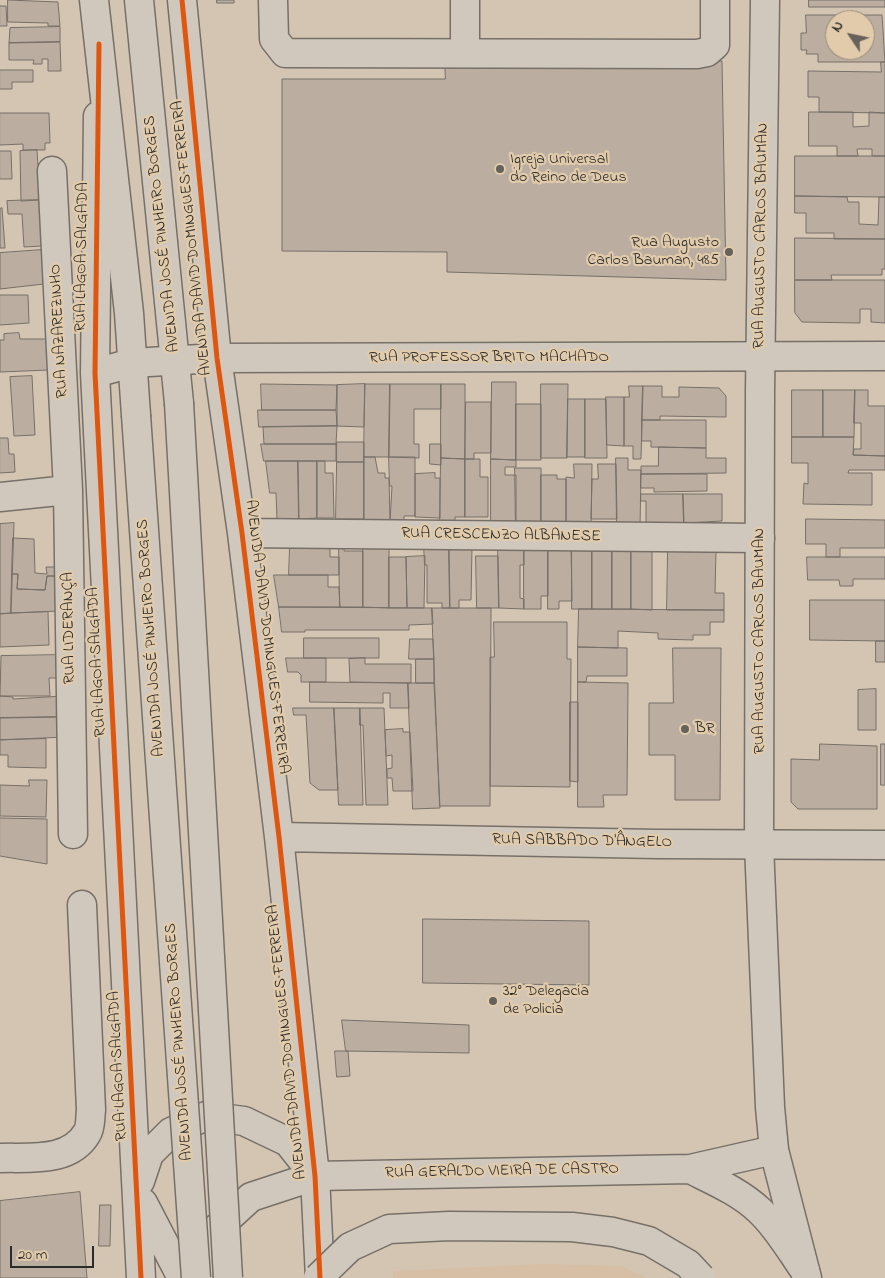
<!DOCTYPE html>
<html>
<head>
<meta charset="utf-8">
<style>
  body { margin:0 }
  #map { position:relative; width:885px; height:1278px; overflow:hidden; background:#d4c5b3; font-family:"Indie Flower",sans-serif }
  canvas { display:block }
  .north { position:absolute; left:825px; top:10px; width:50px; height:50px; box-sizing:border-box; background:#e1cbab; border:1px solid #988b78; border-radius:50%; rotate:304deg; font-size:14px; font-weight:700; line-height:20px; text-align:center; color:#2b2b2b }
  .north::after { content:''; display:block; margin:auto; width:18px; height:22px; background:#66615b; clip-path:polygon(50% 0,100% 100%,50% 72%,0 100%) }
  .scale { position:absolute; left:10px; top:1246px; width:84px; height:22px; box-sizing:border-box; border:2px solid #2b2b2b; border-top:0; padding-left:6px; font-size:15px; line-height:18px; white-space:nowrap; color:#2b2b2b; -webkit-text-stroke:4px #e1cbab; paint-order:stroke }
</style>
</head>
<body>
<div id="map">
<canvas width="885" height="1278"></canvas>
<div class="north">N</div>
<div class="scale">20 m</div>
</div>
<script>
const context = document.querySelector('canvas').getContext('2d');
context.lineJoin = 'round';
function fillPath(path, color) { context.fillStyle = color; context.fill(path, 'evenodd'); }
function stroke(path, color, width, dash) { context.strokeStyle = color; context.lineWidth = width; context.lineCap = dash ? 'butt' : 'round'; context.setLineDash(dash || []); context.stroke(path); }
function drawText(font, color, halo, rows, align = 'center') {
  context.font = font + ' "Indie Flower",sans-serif'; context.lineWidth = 4.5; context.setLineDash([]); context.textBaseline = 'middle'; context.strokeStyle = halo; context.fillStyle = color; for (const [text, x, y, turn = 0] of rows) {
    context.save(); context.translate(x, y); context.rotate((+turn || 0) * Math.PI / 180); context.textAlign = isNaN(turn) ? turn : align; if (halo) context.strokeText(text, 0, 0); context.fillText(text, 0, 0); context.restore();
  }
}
fillPath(new Path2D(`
  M544 1264 621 1266 647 1278H393V1271Z`), '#d6bfa5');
const building = new Path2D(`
  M8 0 58 2 60 26H48V23L8 22Z
  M217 0H234V3H217Z
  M809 0H885V7H809Z
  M0 6H6L7 26H0Z
  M806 15H882L885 62H818V54H806L807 50H801V33H806ZM835 20H865V50H835Z
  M60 27V42L9 43 10 28Z
  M60 42 61 71H48V59H42V64H33L34 60H9V43Z
  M445 60 722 61 726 280 447 272V252L282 251V79H445Z
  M881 62H885V113L819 112V97H808V71L881 72Z
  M0 70H33V82H12V89H0Z
  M809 112H853V127L869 126V112L885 113V156H872V149H857L858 156H837V146H809Z
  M0 113H49L50 143H45V150H23V144L0 145Z
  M37 150 40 200 21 201 20 151Z
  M0 151H11L12 179H0Z
  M795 156H885V197L795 196Z
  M795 196 847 197 848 202H859V224L878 225 879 197H885V239H834V233H806V213H795Z
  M40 200 42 246 24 247 22 214H8L7 201Z
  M2 208 5 248H0V209Z
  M795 238 885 239V269H882V275H831L832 280H795Z
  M42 250 44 284 0 289V253Z
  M795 280H885V323L871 322V309H860V323L802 322 795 313Z
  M0 295H28L29 323 0 325Z
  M19 333 20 339H47L49 370 0 372V340H4V334Z
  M32 376 35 435 14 436 10 377Z
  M492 382H516V460L491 459Z
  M261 384 337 385 336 410H262Z
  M365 384 364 427 337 426V385Z
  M365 384H390L389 457H364Z
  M390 384H441V409H414V444H419V458L389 457Z
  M441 384H465V459L441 458Z
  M541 384H568L567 458H541Z
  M629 386H643L641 459H633V446H624V397H629Z
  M643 386H662V397H679V387L719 388 726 396V417L660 416V420H642Z
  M792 390H823V437H792Z
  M823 390H855L854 437H823Z
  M855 390H868V406H885V456L853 455 854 449H861V423H854Z
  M606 397H624V446L607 445Z
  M568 399H585V457H567Z
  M585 399H606L607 458H585Z
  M466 402H491V453H474V459H465Z
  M516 404H541V460H516Z
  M258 410H336L337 426 259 427Z
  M642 420H706V448L651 447V441H642Z
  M337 426 336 444H264L263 427Z
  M792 437H854L853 455 885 456V470H849L848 473H872V505L803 504 804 483 808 484V463H792Z
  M0 438H8L9 454H14L15 472 0 473Z
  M337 442H364V462H337Z
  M261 444H336V461H264Z
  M430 444H441V465L430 464Z
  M659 447 706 448V458H726V473L641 474V466H658Z
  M364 457H375L378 473H385V478H389L390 522 364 527Z
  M389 457H415V516H404V522H390L392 486H390Z
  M441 458 465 459V517H455V522L440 523Z
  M616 458H628V470H641L640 528 617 527Z
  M465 459H480V477H488V517H465Z
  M491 459 516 460V467H505V475H516V527H491Z
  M266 461H298L299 519H277L276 493H270Z
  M298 461H317V518L299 519Z
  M317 461H325V473H333L334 518H317Z
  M337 462H364V519H336Z
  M574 464H592L591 531 566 530V477L574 478Z
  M598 464H616L617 519H591L592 479H598Z
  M515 468H541V532L516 531Z
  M435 473V478H440V518L415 517V474Z
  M641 474H707V491L654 492V488H641Z
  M541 475H557V479H566V527L541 528Z
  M641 494H683L684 523H661L660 527H646V501H641Z
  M683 494H722V521L684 523Z
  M806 519 885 520V548H840V557H826V544H806Z
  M14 523 11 613 0 614V524Z
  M13 538 34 539 35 573 47 574 46 567H57L58 576H47L45 590 17 589 18 574H12Z
  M339 545H344V551H363V607H340Z
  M363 545 389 546V608L363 607Z
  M548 545H571L572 601H559V609H548Z
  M290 546 330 547V557H339V575H289Z
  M424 546H449L450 608H442V603H427V565H425Z
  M449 546H472L471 600H459V608H450Z
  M498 546H524V565H520V598L524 599V609L499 608Z
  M524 546H548V596H541V609H524Z
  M572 547H592V609H572Z
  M592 547H612V609H592Z
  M612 547H631V609H612Z
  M631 547H652V610L631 609Z
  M668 549 716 550 715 593H724V610H667Z
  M425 556 424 608H407L406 557Z
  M476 556H498L499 608H477Z
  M389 557H406L407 608H389Z
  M807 557H885V579H853V586H840L839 580H808Z
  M12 574H18L17 589 45 590 47 576H58L59 611 11 613Z
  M274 575H328V587H339L340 607H279Z
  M810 600H885V641L810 640Z
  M279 607 432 608 433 624 409 625V630H305V632H282Z
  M432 608H491L490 806H440Z
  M579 609 724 610V622H710V635H693V640L658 639V633L618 631V648L578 647Z
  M48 612 49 645 0 647V614Z
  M494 622H567V659H571L570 787 490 786V657H494Z
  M304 638H379V658H304Z
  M410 639H433L434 659H409Z
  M876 641H885V662H876Z
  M578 647 627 648V676H587L586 682H578Z
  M673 648H721L720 800H675V755H649V703H673Z
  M61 655 62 678H49L50 696H0L1 656Z
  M286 658H326V682H301V675L298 672H288Z
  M365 658V664H411V683L350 682 349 659Z
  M416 659H434V683H416Z
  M310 682 408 683 409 708H390V693H383V703L310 702Z
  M578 682 628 683 627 795H603L604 807H578Z
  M408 683H434L440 808 413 809Z
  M876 689V730H858V690Z
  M0 696 13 697V699L63 696 64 717 0 718Z
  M570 702H578V782L570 781Z
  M293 708H334L338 790H319L310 783 306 715H294Z
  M334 708H360L363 805H339Z
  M360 708H384L388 805H366L363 725H360Z
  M64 717V737L0 740V718Z
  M403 729V732H410L413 791H393L392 778H387V769L392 768V755L386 756 385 730Z
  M46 739V768L8 767V755H0V740Z
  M820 744 877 746V809H798L791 802V759L819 760Z
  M881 744H885V785H881Z
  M29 780H47L46 817 0 816V785L29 786Z
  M0 818 47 819V864L0 856Z
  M423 919 589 921V985L423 983Z
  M342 1020 469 1025V1053L346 1051Z
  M335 1051H348L350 1076 337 1077Z
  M80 1192 87 1278H0V1201Z
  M100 1205H111L110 1246H99Z`);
fillPath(building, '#bbaea1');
stroke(building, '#777068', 1);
const minor = new Path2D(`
  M182 0 217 358 242 533 279 837 315 1176 320 1278
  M273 0 274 39 285 53 697 54 707 52 715 45V0
  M465 0V53
  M98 116 95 373 141 1278
  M52 171 68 490 73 834
  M95 373 132 363 217 358 885 356
  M0 497 68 490
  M242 533 760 538
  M279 837 657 844 885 845
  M0 1158C29 1157 70 1163 87 1133 91 1127 90 1117 91 1110L82 905
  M690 1169C714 1181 740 1192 760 1211 778 1228 791 1251 805 1271
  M140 1181 149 1154 171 1132 206 1116 244 1121 288 1142 315 1176
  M143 1203 182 1278
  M214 1278 216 1229 251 1197 315 1176 690 1169 774 1150`);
const major = new Path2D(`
  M94 0 129 313 136 415
  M139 0 179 403
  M765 0 760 392 759 845 770 1107 774 1150 807 1278`);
stroke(minor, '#777068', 31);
stroke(major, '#777068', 31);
stroke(minor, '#d0c8bc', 28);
stroke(major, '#d0c8bc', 28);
const majorBridge = new Path2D(`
  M179 403 228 1278
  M136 415 196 1278`);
const highwayBridge = new Path2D(`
  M318 1278 350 1247 389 1229 449 1226 572 1227 613 1232 649 1241 688 1264 701 1278`);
stroke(majorBridge, '#777068', 31, []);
stroke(highwayBridge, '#777068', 31, []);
stroke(majorBridge, '#d0c8bc', 28);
stroke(highwayBridge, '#d0c8bc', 28);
stroke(new Path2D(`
  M182 0 217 358 242 533 279 837 315 1176 320 1278
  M99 44 95 373 141 1278`), '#df570e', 5);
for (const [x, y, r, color] of [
  [500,169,5,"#66615b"],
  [729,252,5,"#66615b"],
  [685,729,5,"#66615b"],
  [493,1001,5,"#66615b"]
]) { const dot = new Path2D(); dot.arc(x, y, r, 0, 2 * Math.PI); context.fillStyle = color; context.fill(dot); stroke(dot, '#e1cbab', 2); }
drawText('16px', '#2b2b2b', '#e1cbab', [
  ["Igreja Universal",510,160],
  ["do Reino de Deus",510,178],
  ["Rua Augusto",719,243,"right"],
  ["Carlos Bauman, 485",719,261,"right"],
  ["BR",695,729],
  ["32° Delegacia",503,992],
  ["de Policia",503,1010]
], 'left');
drawText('16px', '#2b2b2b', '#e1cbab', [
  ["AVENIDA JOSÉ PINHEIRO BORGES",163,234,-96],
  ["RUA AUGUSTO CARLOS BAUMAN",762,236,-89],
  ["AVENIDA DAVID DOMINGUES FERREIRA",193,238,-96],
  ["RUA LAGOA SALGADA",83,257,-89],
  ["RUA NAZAREZINHO",60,331,-93],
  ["RUA PROFESSOR BRITO MACHADO",489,358],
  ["RUA CRESCENZO ALBANESE",501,536,1],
  ["RUA LIDERANÇA",70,628,-91],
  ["AVENIDA DAVID DOMINGUES FERREIRA",266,637,83],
  ["AVENIDA JOSÉ PINHEIRO BORGES",152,638,-94],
  ["RUA AUGUSTO CARLOS BAUMAN",760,641,-90],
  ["RUA LAGOA SALGADA",98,662,-93],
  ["RUA SABBADO D'ÂNGELO",582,842,1],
  ["AVENIDA JOSÉ PINHEIRO BORGES",180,1042,-94],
  ["AVENIDA DAVID DOMINGUES FERREIRA",288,1042,-96],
  ["RUA LAGOA SALGADA",119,1066,-93],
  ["RUA GERALDO VIEIRA DE CASTRO",502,1172,-1]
]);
</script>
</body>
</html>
